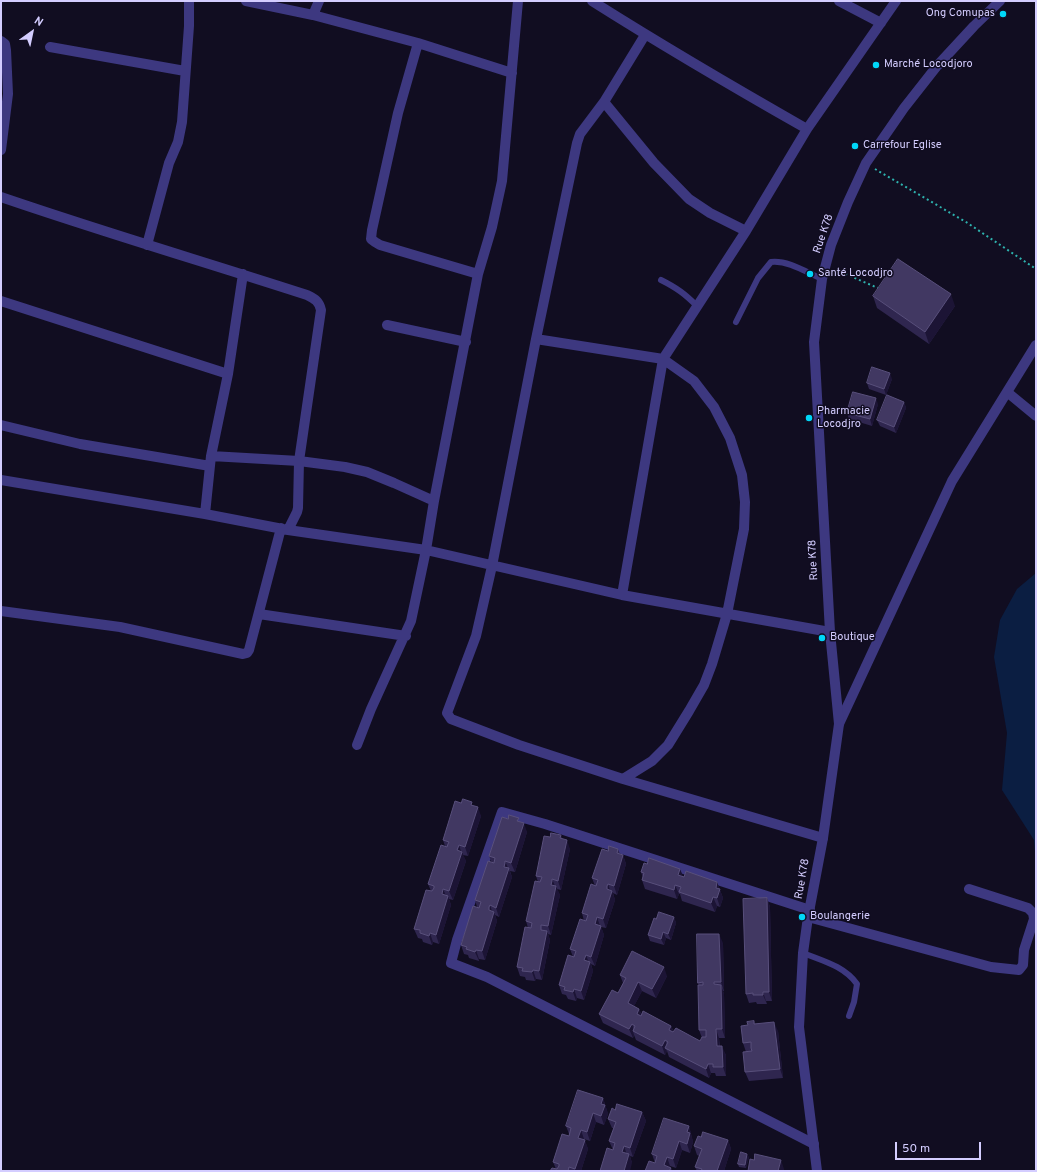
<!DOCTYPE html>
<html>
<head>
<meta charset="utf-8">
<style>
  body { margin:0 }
  #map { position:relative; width:1037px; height:1172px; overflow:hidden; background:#110d21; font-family:Overpass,sans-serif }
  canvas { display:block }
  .frame { position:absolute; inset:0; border:2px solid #d4cdff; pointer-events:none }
  .north { position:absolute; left:12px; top:12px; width:40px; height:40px; -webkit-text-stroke:3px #110d21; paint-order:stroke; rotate:33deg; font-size:11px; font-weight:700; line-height:16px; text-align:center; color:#d4cdff }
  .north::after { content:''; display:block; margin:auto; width:14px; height:18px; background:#d4cdff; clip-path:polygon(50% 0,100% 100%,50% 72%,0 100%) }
  .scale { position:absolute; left:895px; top:1142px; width:86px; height:18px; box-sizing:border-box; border:2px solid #d4cdff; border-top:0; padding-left:5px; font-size:12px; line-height:14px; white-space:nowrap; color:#d4cdff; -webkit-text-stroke:3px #110d21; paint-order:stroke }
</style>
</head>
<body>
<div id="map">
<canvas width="1037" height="1172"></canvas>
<div class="frame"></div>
<div class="north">N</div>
<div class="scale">50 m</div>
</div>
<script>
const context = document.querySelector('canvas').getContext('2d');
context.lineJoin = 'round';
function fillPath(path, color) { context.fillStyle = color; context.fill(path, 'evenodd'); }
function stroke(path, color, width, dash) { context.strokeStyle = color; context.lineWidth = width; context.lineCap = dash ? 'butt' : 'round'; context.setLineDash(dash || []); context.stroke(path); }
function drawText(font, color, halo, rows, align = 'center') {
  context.font = font + ' Overpass,sans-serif'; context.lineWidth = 3; context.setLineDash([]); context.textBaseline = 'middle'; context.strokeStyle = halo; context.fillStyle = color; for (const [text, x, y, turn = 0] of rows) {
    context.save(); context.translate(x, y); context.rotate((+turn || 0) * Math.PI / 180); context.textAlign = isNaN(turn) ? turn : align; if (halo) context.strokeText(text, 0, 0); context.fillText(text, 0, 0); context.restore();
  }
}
fillPath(new Path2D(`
  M1036 573V864L1034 840 1002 790 1007 733 994 657 1000 620 1017 589Z`), '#0b1e42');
stroke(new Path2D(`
  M875 169 966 222 1036 269
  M836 270 878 288`), '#2eb2ae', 2, [2, 3]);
stroke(new Path2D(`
  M661 280C677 288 685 294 697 306
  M736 322 758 278 771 262C788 260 806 272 822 279
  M803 953C823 961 844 966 857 984L854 1002 849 1016`), '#3d3880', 6);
stroke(new Path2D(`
  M246 1 313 15 418 43 512 73
  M592 1C663 46 735 88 807 129
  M839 1 881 23
  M313 15 319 1
  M645 35 604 102 580 134 577 143 536 339 492 566 476 636 447 713 451 719 519 745 623 779 823 838
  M1 41 5 44 6 50 8 94 1 150
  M418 43 398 113 372 230 371 239 375 242 380 245 478 274
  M50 47 185 71
  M604 102 654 163 689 199 710 213 746 231
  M1 197C103 232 205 262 307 295 315 299 319 301 321 310L299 461 298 508 297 512 288 530
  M147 245 169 163 178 142 182 122 189 26V1
  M1 301 228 374
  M387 325 466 342
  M536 339 663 359 694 381 714 407 730 438 742 475 745 502 744 529 727 614 712 664 704 685 689 711 668 745 652 761 623 779
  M1007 392 1036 416
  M1 425 80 444 210 466
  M211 456 299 461 345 467 367 472 394 483 434 501
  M1 480 205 514 288 530 426 550 622 595 830 632
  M205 514 211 456 228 374 243 274
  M622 595 663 359 746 231 807 129 896 1
  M1 611 120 627 243 654 247 653 249 650 281 528
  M259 614 406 636
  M839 724 952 481 1036 345
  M357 745 371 709 411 621 426 550 434 501 478 274 492 227 502 181 518 1
  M810 910 545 824 502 812 457 940 451 963 487 977 540 1004 814 1144
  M808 917 991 967 1019 970 1023 965 1024 950 1034 919 1033 913 1028 908 969 889`), '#3d3880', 10);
stroke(new Path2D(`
  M817 1171 799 1027 803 953 808 917 823 838 839 724 830 632 814 342 822 279 831 245 848 202 866 163 904 108 937 66 974 26 1000 1`), '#3d3880', 10);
fillPath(new Path2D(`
  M873 296 955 306 929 344 877 308Z
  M892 379 886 395 869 389 867 383Z
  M904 402 906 408 896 433 880 426 877 420Z
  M878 404 872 426 849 419 847 413Z
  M461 803 474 806 481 816 468 856 463 855 466 861 453 900 449 899 451 905 439 944 433 942 432 945 423 942 422 939 418 938 414 929 431 891 428 884 445 846 443 840Z
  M508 819 520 822 527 832 515 872 510 871 512 877 499 917 495 915 497 921 485 960 479 959V961L469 958 468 955 464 954 461 945 477 907 475 900 492 863 489 856Z
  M561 835 562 839 570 849 561 890 557 889 560 895 551 935 548 934 550 940 542 980 536 979 535 981 526 980 525 977 520 976 517 967 528 928 526 921 538 882 536 876 550 837Z
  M618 849 620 854 623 855 626 864 617 895 613 893 615 900 606 928 601 927 604 935 595 966 591 964 593 971 584 1000 577 998 576 1001 568 999 566 995 562 994 559 985 573 957 570 949 584 921 582 913 595 886 592 878 608 851Z
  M641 872 683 876 717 882 723 898 720 907 717 906 715 912 682 901 680 894H679L677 899 645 889 642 880 643 878Z
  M767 898 770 907 772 1001H766L767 1004H757L756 1002 749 1003 746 994Z
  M674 917 676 923 671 940 666 938 664 945 650 941 648 935 656 919Z
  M723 943 724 991H723L724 994 725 1038H719L720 1046 726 1055V1076H716L715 1073H711L709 1078 669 1057 667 1051 665 1055 636 1040 634 1035 633 1038 603 1023 599 1014 618 993 623 983 620 975 667 976 656 998 642 991 634 1006 639 1009 642 1015 671 1026 674 1032 700 1041 702 1038 699 1030V985L698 983Z
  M754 1021 755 1024 778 1031 783 1078 749 1081 745 1072 746 1052 743 1043 748 1025Z
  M603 1098 608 1114 604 1125 596 1122 590 1141 584 1139 588 1149 581 1171H550L556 1169 553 1162 569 1136V1134L566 1126Z
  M615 1110 642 1112 646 1121 633 1157 630 1156 632 1163 613 1150 609 1141 614 1128H612L608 1119Z
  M689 1126 693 1142 690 1153 682 1150 676 1168 670 1166V1167L671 1168 672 1171H645L655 1163 652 1154Z
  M701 1137 728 1140 731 1149 724 1171H697L695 1167 699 1156 697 1155 694 1146Z
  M749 1157 746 1168 739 1167 738 1164Z`), '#2f264f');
fillPath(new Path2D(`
  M951 294 955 306 929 344 925 332Z
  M890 373 892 379 886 395 884 389Z
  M876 398 878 404 872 426 870 419Z
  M904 402 906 408 896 433 894 427Z
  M478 807 481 816 468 856 465 847Z
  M524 823 527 832 515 872 511 863Z
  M567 840 570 849 561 890 558 881Z
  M459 845 462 854V852L466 861 453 900 449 891Z
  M623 855 626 864 617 895 614 886Z
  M505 861 512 877 499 917 496 908Z
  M680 869 684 878 678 875Z
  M552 879 556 888 551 885Z
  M717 882 723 898 720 907 717 898 716 888Z
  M608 884 611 893 612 891 615 900 606 928 603 919 607 889Z
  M675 885 679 894 677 899 674 890Z
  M556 886 560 895 551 935 548 926Z
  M443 889 447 898 442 894Z
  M448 896 451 905 439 944 436 935Z
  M713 897 717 906 715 912 711 903Z
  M767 898 770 907 772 1001 769 992Z
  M490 905 493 914 489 910Z
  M494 912 497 921 485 960 482 951Z
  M597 917 600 926 595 924Z
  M674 917 676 923 671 940 668 934Z
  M601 926 604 935 595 966 591 957Z
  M547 931 550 940 542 980 539 971Z
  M663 932 666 938 664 945 661 939Z
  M430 933 433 942 432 945 429 936Z
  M719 934 723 943 724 991 721 982Z
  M476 950 479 959V961L475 952Z
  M586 955 589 963 590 962 593 971 584 1000 581 991 584 960Z
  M664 967 667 976 656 998 652 989Z
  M533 970 536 979 535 981 532 972Z
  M638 982 642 991 631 1012 628 1003Z
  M721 985 724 994 725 1038 722 1029Z
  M574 989 577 998 576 1001 573 992Z
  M763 992 767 1004 763 995Z
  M639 1009 643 1018 637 1014Z
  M774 1022 778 1031 783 1078 780 1069Z
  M632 1024 634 1032 633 1031 634 1035 633 1038 629 1029Z
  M671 1026 675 1035 669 1030Z
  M716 1029 719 1038 720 1055 717 1046Z
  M665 1040 668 1049 665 1048 667 1051 665 1055 662 1046Z
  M722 1046 726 1055V1076L723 1067Z
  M708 1064 711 1073 709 1078 706 1069Z
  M603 1098 608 1114 604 1125 601 1116V1104Z
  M642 1112 646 1121 633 1157 630 1148Z
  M593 1113 596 1122 590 1141 587 1132Z
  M689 1126 693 1142 690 1153 687 1144V1132Z
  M581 1130 584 1139 581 1147 578 1138Z
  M585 1140 588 1149 581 1171H576L575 1169Z
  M728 1140 731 1149 724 1171H717Z
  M679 1141 682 1150 676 1168 673 1159Z
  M624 1146 627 1155 622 1152Z
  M629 1154 632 1163 630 1171H624Z
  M747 1154 749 1157 746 1168 745 1165Z
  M667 1157 670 1166 668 1171 664 1165Z
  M781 1160 784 1169V1171H778Z`), '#1c1435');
const building = new Path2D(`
  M898 259 951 294 925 332 873 296Z
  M872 367 890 373 884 389 867 383Z
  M853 392 876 398 870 419 847 413Z
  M887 395 904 402 894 427 877 420Z
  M463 799 472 802 471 805 478 807 465 847 459 845 457 850 462 852 449 891 443 889 442 894 448 896 436 935 430 933 429 936 420 933V930L414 929 426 890 432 891 434 888V886L428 884 441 845 447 847 448 844 449 842 443 840 455 801 461 803Z
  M509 815 519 818 517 821 524 823 511 863 505 861V863L504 867 509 868 496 908 490 905 489 907V910L494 912 482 951 476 950 475 952 466 949 467 947 461 945 473 906 479 908 481 902 475 900 488 861 494 863 495 858 489 856 502 817 508 819Z
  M551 833 561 835 560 838 567 840 558 881 552 879V881L551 885 556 886 548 926 541 925V930L547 931 539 971 533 970 532 972 522 971 523 968 517 967 525 927 531 928 532 923 526 921 535 881 540 882 542 877 536 876 544 836 550 837Z
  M609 846 618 849 617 853 623 855 614 886 608 884 607 886V889L612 891 603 919 597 917 595 924 601 926 591 957 586 955 584 960 590 962 581 991 574 989 573 992 564 990 565 987 559 985 568 955 574 957 576 951 570 949 580 919 586 921 588 915 582 913 591 884 596 886 598 880 592 878 602 849 608 851Z
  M649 858 680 869 678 875 684 877 686 871 717 882 716 888 720 889 717 898 713 897 711 903 679 892 681 887 675 885 674 890 642 880 644 873 641 872 644 863 647 864Z
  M767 898 769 992H763V995H753V993L746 994 743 899Z
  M659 912 674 917 668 934 663 932 661 939 648 935 654 918 656 919Z
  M697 934H719L721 982H714V984L721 985 722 1029H716L717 1046H722L723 1067H713V1064H708L706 1069 665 1048 668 1042 665 1040 662 1046 633 1031 635 1026 632 1024 629 1029 599 1014 612 990 618 993 626 978 620 975 632 951 664 967 652 989 638 982 628 1003 639 1009 637 1014 641 1016 643 1011 671 1026 669 1030 673 1032 676 1028 700 1041 702 1037H706V1030H699L698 985H703V982L698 983Z
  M754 1021V1024L774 1022 780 1069 745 1072 743 1052 752 1051 751 1048V1042L743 1043 741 1026 748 1025 747 1022Z
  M578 1090 603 1098 601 1104 605 1105 601 1116 593 1113 587 1132 581 1130 578 1138 585 1140 575 1169 569 1167 568 1171H550L552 1168 557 1169 559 1166V1164L553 1162 562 1134 569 1136 571 1128 566 1126Z
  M617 1104 642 1112 630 1148 624 1146 622 1152 629 1154 624 1171H600L607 1148 613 1150 615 1143 609 1141 616 1122 608 1119 612 1108 615 1110Z
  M664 1118 689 1126 687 1132 690 1133 687 1144 679 1141 673 1159 667 1157 664 1165 671 1168 669 1171H645L649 1161 655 1163 657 1156 652 1154Z
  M703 1132 728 1140 717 1171H701L702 1169 695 1167 702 1149 694 1146 698 1136 701 1137Z
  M741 1152 747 1154 745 1165 738 1164Z
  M755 1154 781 1160 778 1171H748L750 1159 754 1160Z`);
fillPath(building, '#413862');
stroke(building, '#584f7b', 1);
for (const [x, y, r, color] of [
  [1003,14,4,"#00d7f8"],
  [876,65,4,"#00d7f8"],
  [855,146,4,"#00d7f8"],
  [810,274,4,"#00d7f8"],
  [809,418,4,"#00d7f8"],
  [822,638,4,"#00d7f8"],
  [802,917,4,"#00d7f8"]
]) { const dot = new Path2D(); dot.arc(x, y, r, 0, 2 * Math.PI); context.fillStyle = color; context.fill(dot); stroke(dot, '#110d21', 1.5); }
drawText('11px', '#d4cdff', '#110d21', [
  ["Ong Comupas",995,14,"right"],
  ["Marché Locodjoro",884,65],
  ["Carrefour Eglise",863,146],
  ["Santé Locodjro",818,274],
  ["Pharmacie",817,412],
  ["Locodjro",817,425],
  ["Boutique",830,638],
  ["Boulangerie",810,917]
], 'left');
drawText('11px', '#d4cdff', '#110d21', [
  ["Rue K78",824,234,-71],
  ["Rue K78",814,560,-93],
  ["Rue K78",803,879,-80]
]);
</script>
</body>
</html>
